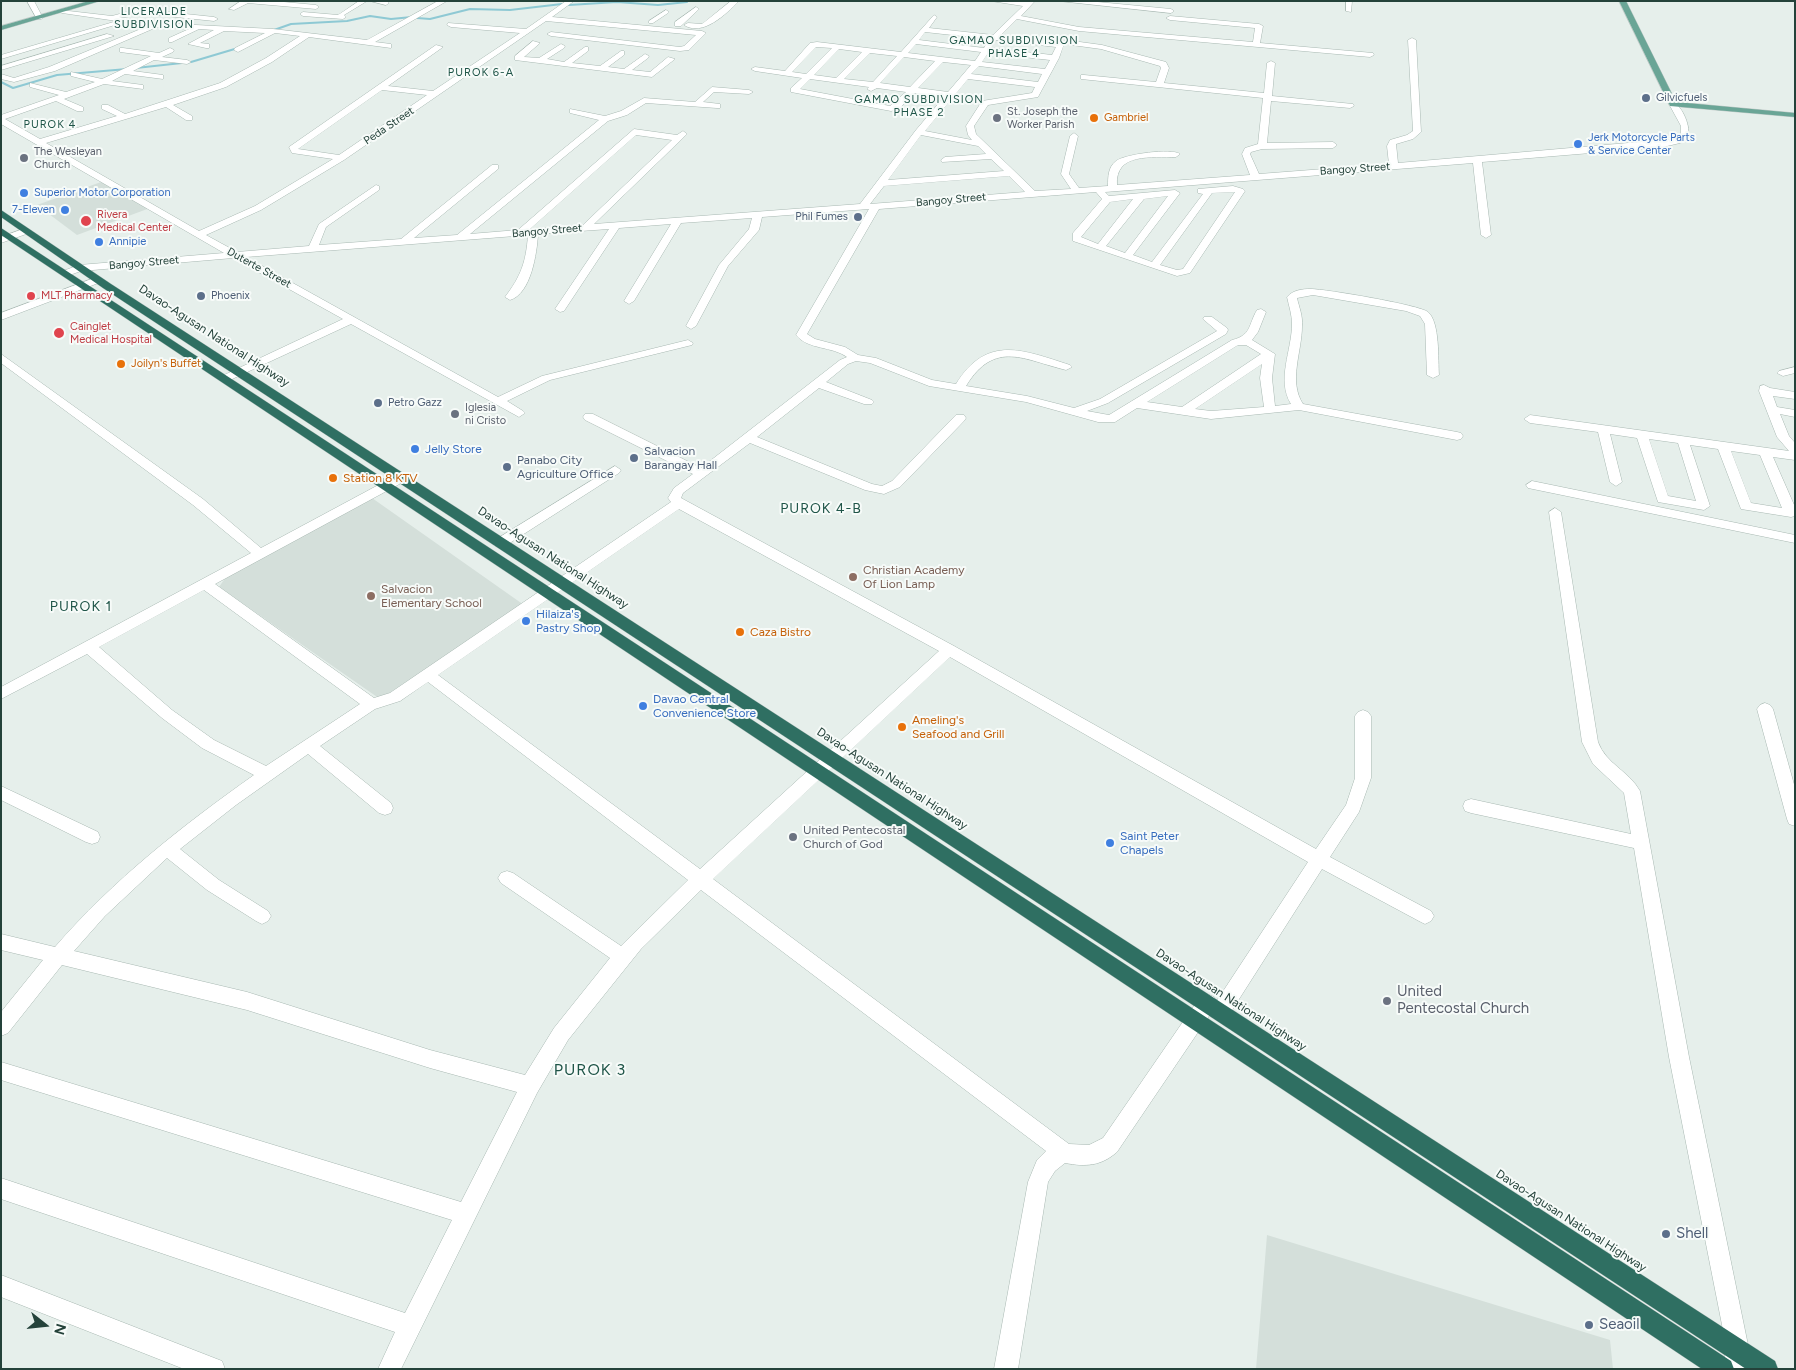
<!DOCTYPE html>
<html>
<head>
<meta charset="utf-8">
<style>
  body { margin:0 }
  #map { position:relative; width:1796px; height:1370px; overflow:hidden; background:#e6efeb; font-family:Figtree,sans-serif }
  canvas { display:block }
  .frame { position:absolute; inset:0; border:2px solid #24423a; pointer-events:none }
  .north { position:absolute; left:20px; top:1300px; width:50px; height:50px; -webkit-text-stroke:4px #f7fbf9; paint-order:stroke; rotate:106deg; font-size:14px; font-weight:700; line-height:20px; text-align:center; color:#24423a }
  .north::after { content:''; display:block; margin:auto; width:18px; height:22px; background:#24423a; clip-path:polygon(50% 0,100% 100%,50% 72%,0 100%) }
</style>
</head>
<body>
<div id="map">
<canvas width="1796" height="1370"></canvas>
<div class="frame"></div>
<div class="north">N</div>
</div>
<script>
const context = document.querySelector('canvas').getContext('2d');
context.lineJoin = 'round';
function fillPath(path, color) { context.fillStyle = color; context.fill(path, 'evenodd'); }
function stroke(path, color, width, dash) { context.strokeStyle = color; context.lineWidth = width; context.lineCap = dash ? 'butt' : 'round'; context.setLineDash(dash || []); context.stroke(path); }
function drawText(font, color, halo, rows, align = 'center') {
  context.font = font + ' Figtree,sans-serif'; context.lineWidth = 4; context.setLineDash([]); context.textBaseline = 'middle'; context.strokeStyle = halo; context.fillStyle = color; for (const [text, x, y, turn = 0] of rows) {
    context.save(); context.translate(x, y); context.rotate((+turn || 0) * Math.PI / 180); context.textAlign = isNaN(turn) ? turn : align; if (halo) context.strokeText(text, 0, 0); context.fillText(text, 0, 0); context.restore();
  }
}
fillPath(new Path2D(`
  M101 182 150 208 77 235 37 205Z
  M372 498 524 605 380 699 219 587 228 574Z
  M1267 1235 1610 1340 1613 1369H1256Z`), '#d4dfda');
stroke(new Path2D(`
  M569 5 617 2 658 5 687 2
  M417 18 430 19 470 9 510 10 562 4
  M274 30 291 24 347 21 370 16 391 19 412 17
  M136 68 191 62 238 48
  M1 82 13 88 57 75 127 69`), '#8ec9d4', 2);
const minor = new Path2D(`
  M27 1H34L43 18 41 19H37Z
  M241 1H273L316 5 319 7 316 9 248 3 234 10 229 9Z
  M359 1H367L344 15 346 17 343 19 303 16 300 14 303 12 338 15Z
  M370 1H387L389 3 386 5Z
  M438 1H447L375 42 391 44V48L309 37 272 62 226 87 173 105 192 116V120H186L166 107 46 143 199 231 255 206 333 159 292 153 289 147 436 45 443 47 388 86 433 91 520 33 451 27 447 25 448 23 526 29 566 1H574L552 17 702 31 706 33 689 50 680 51 551 36 547 34 551 32 680 47 684 46 696 35 546 21 344 160 261 210 206 235 237 252 309 246 319 224 376 185 379 186V190L326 227 319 245 401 239 492 165H498V169L414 238 457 235 599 120 570 113V109L605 116 621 111 644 98 695 102 712 87 749 90 753 92 749 94 714 92 703 102 720 104V108H717L646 103 627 115 608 121 470 234 518 230 634 129 677 135 683 131 687 134 594 224 860 204 916 130 944 97 914 93 899 109 891 111 791 92V88L802 78 755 71 751 69 755 67 785 71 810 43 817 42 901 52 934 15 937 17 929 28 993 35 1023 6 991 1H1035L1021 16 1079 27 1253 42 1255 28 1170 20 1166 18 1170 16 1259 24 1263 26 1260 43 1373 53 1374 55 1370 57 1079 31 1017 19 1000 36 1062 43 1065 40 1102 45 1166 62 1169 68 1164 83 1264 93 1267 63 1271 61 1275 63 1272 96 1353 104 1354 106 1350 108 1271 101 1267 143 1333 142 1337 145 1333 148 1262 149 1251 152 1250 154 1259 174 1389 164 1387 146 1390 140 1407 135 1413 131 1408 40 1412 38 1416 40 1421 132 1413 139 1396 144 1398 163 1674 139 1681 135V126L1669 104 1673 102C1683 107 1691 127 1688 138L1680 143 1663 147 1482 162 1491 235 1486 238 1481 235 1473 163 1105 192 1109 196 1175 190 1180 193 1133 255 1152 262 1203 194 1198 193V189L1233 186 1243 189 1245 191 1190 273 1177 276 1073 241V233L1102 199 1096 192 879 209 807 334 815 339 845 347 858 355 876 358 932 380 956 384C987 334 1023 350 1070 365L1072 367 1066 370C1024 360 995 339 966 386L1027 396 1074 408 1100 399 1217 331 1203 319 1204 317H1212L1227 328 1228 330 1226 334 1108 403 1087 411 1109 415 1232 340C1252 335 1248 325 1257 310L1261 309 1266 312 1258 332 1252 340 1275 354 1272 378 1275 406 1291 404C1276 380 1292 350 1292 324 1292 315 1289 306 1287 297 1293 290 1302 289 1311 289 1325 289 1420 305 1428 312 1440 322 1438 360 1439 375L1433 378 1427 375 1425 324 1420 316 1406 311 1313 295 1297 298C1299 307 1303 316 1302 326 1302 352 1288 381 1303 404L1457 432 1461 433 1463 436 1461 439 1457 440 1299 410 1211 419 1137 408 1115 422H1098L1026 402 929 386 870 363 856 361 848 364 826 382 872 400 874 402 872 404H864L819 388 757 437 872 484 882 486 892 481 956 415H964L966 418 964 421 900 487 884 494 865 490 750 443 683 493 681 498 954 646 1316 849 1346 805 1355 778V716L1358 712 1363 710 1368 712 1371 716V778L1359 812 1330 857 1431 911 1434 916 1431 921 1425 924 1419 921 1322 869 1227 1018 1220 1021 1213 1018 1211 1013 1117 1152C1101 1166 1086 1167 1065 1163L1055 1171 1048 1182 1018 1369H994L1028 1182 1037 1160 1046 1151 701 890 641 949 568 1040 537 1093 401 1369H378L395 1332 1 1199V1178L405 1313 452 1220 1 1080V1062L461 1202 517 1092 430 1068 247 1010 62 965 8 1033 1 1036V1012L43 960 1 950V934L55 947C113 880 182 826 254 775L202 748 162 718 87 654 1 699V687L251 553 193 505 1 363V354L203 499 261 548 397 475H405L407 478 405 481 215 584 374 698 390 693 671 502 668 498 674 488 693 474 585 420 583 417 585 414H593L701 468 840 360 847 357C832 346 808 350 796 335L869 209 762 217 759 230 728 266 696 326 691 329 686 326 719 265 749 229 752 218 681 223 634 301 629 304 624 301 671 224 619 228 564 311 560 312 555 309 609 229 538 234C537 253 531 294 510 300L505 297C521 276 526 262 528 235L246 257 498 397 542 376 688 340 693 343 692 345 550 380 507 401 523 411 525 413 519 417 351 324 230 380H222L220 378 222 376 343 319 233 258 81 271 67 276 63 275V271L79 265 224 253 1 124V115L59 95 30 87V83L66 92 95 82 71 76V72L102 79 151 56 120 52V48H123L159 53 170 48 174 50 173 52 162 57 187 60 191 62 187 64 154 60 133 71 163 75V79L125 74 112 81 143 85V89L104 84 64 99 83 107V111H77L56 101 5 119 40 139 117 116 102 109V105H108L125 114 220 83 266 58 300 36 275 33 238 52 234 50 235 48 265 33 224 31 200 43 209 44V48H206L188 44 214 30 199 29 172 42H169V38L189 29 157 27 55 71 14 82 1 79V74L14 78 49 67 148 26 125 22 1 59V55L117 21 62 13 60 12V10L112 16 138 9 214 17 218 19 214 21 138 13 119 17 157 23 273 29 367 40ZM925 32 989 39 984 48 919 40ZM996 40 1056 47 1052 55 991 48ZM916 44 981 52 975 61 908 53ZM1064 44 1101 49 1160 66 1161 68 1156 82 1084 75H1081V79L1263 98 1258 144 1245 148 1242 154 1250 175 1117 185C1115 152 1152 158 1176 157L1180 154C1172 148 1125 154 1116 161 1108 167 1108 177 1108 186L1079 188 1069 174 1078 136 1074 133 1070 136 1061 174 1071 189 1035 191 976 134 974 126 988 105 1038 97 1059 58ZM816 47 832 48 806 74 792 72ZM839 49 862 52 836 78 814 75ZM870 53 897 56 873 82 844 79ZM988 53 1050 60 1045 69 982 62ZM904 57 935 61 910 87 880 83ZM943 62 971 65 948 92 918 88ZM979 66 1042 74 1038 82 971 74ZM810 79 869 87 867 89 871 91 877 88 906 92 890 106 800 89ZM968 79 1035 87 1032 93 982 101 966 126 968 135 972 140 925 131ZM382 90 427 95 339 155 298 149ZM636 135 672 140 583 225 530 229ZM921 135 978 146 986 154 945 157 941 160 942 162 991 159 1004 171 888 180ZM1009 176 1025 192 870 204 884 186ZM1235 192 1183 269 1177 270 1160 265 1212 193ZM1168 196 1125 253 1106 246 1144 199ZM1133 199 1098 244 1081 237 1110 202ZM1238 345H1246L1261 354 1182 407 1147 402ZM1262 364 1260 378 1264 407 1211 411 1195 409ZM679 509 939 651 700 869 438 675ZM204 590 360 704 266 766 214 740 172 710 99 647ZM950 657 1308 862 1216 1002 1214 997 1207 994 1200 997 1103 1138 1089 1145 1069 1144 713 879ZM428 682 688 880 621 946 513 873 507 871 501 873 498 878 501 883 610 958 554 1028 525 1075 430 1050 247 992 74 951 105 916 167 858 207 890 256 921 262 924 268 921 271 916 268 911 219 880 180 849 236 805 308 754 379 813 385 815 391 813 393 808 391 803 320 746 375 709 400 701Z
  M731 1H739C726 14 703 37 684 25L688 23 702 24Z
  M1059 1H1087L1171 9 1174 11 1171 13Z
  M1346 1H1352L1351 12 1346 11Z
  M696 7 699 9 698 10 681 26H675V22Z
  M666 10 669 12 668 13 653 23H649V21Z
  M107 34 114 36 1 70V66Z
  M533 41 540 43 524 57 539 58 561 44 565 46 564 48 547 59 564 62 585 47H588V51L572 63 600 66 621 51H624V55L608 67 624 69 645 54 649 56 648 58 632 70 650 72 668 57 675 59 652 77 515 60V56Z
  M26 228 31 231 29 233 1 243V237Z
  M97 277 102 280 101 282 1 320V313Z
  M1795 367V373L1783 376 1777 373 1779 371Z
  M1764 385 1770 388 1795 392V399L1773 396 1777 407 1795 410V417L1780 414 1789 436 1795 443V460L1773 457 1795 507V516L1791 517 1741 509 1718 449 1690 445 1710 506 1704 510 1658 502 1637 438 1610 434 1622 482 1616 486 1610 482 1598 432 1530 423 1524 419 1530 415 1789 451 1777 437 1759 391 1760 386ZM1649 439 1678 443 1696 501 1668 496ZM1731 451 1760 455 1782 508 1751 503Z
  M615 466 621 470 619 473 505 546H495L493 543 495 540Z
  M1532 481 1795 535V543L1528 488 1526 485Z
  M1555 508 1561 512 1598 742C1606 764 1629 771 1640 791L1689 1057 1749 1350 1745 1369H1721L1727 1350 1669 1057 1634 848 1471 813 1465 811 1463 806 1465 801 1471 799 1631 834 1624 793 1593 764 1582 742 1549 512Z
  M1765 703 1770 705 1773 709 1795 788V826L1789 824 1787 819 1757 709 1760 705Z
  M1 786 98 832 100 837 98 842 92 844 86 842 1 800Z
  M1 1275 222 1361 225 1369H184L1 1297Z`);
const major = new Path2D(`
  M89 1H100L1 30V26Z
  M1619 1H1626L1676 102 1795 113V117L1670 106Z`);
const highway = new Path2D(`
  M1 210 111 284 1775 1361 1778 1369H1746L103 288 1 217Z
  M1 228 1731 1361 1734 1369H1702L1 235Z`);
stroke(minor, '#a8b8b2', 1);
stroke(major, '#c2cac8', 1);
stroke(highway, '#c2cac8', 1);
fillPath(minor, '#fff');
fillPath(major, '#6aa596');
fillPath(highway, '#2f6f62');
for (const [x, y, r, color] of [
  [1646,98,5,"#5c6f8a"],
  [997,118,5,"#6b7280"],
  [1094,118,5,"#e8710a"],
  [1578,144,5,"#3f7fe0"],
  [24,158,5,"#6b7280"],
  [24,193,5,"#3f7fe0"],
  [65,210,5,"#3f7fe0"],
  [858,217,5,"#5c6f8a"],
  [86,221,6,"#e0444e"],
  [99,242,5,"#3f7fe0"],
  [31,296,5,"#e0444e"],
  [201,296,5,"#5c6f8a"],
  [59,333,6,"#e0444e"],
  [121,364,5,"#e8710a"],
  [378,403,5,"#5c6f8a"],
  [455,414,5,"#6b7280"],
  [415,449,5,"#3f7fe0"],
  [634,458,5,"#5c6f8a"],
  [507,467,5,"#5c6f8a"],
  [333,478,5,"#e8710a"],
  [853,577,5,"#8d6e63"],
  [371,596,5,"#8d6e63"],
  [526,621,5,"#3f7fe0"],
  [740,632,5,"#e8710a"],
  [643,706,5,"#3f7fe0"],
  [902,727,5,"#e8710a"],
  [793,837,5,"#6b7280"],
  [1110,843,5,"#3f7fe0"],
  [1387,1001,5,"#6b7280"],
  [1666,1234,5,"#5c6f8a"],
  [1589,1325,5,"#5c6f8a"]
]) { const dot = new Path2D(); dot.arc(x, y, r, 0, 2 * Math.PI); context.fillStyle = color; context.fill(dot); stroke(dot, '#f7fbf9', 2); }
context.letterSpacing = '1px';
drawText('11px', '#1f5548', '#f7fbf9', [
  ["LICERALDE",154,12],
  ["SUBDIVISION",154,25],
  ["GAMAO SUBDIVISION",1014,41],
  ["PHASE 4",1014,54],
  ["PUROK 6-A",481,73],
  ["GAMAO SUBDIVISION",919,100],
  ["PHASE 2",919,113],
  ["PUROK 4",50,125]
]);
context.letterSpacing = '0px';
drawText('11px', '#4e5e75', '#f7fbf9', [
  ["Gilvicfuels",1656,98],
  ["Phil Fumes",848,217,"right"],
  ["Phoenix",211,296],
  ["Petro Gazz",388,403]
], 'left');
drawText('11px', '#5b616d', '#f7fbf9', [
  ["St. Joseph the",1007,112],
  ["Worker Parish",1007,125],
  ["The Wesleyan",34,152],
  ["Church",34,165],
  ["Iglesia",465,408],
  ["ni Cristo",465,421]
], 'left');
drawText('11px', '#c56008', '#f7fbf9', [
  ["Gambriel",1104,118],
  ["Joilyn's Buffet",131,364]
], 'left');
drawText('11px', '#24423a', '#f7fbf9', [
  ["Peda Street",389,126,-34],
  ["Bangoy Street",1355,169,-4],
  ["Bangoy Street",951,200,-5],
  ["Bangoy Street",547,231,-5],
  ["Bangoy Street",144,263,-5],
  ["Duterte Street",259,268,29]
]);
drawText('11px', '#366cbe', '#f7fbf9', [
  ["Jerk Motorcycle Parts",1588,138],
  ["& Service Center",1588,151],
  ["Superior Motor Corporation",34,193],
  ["7-Eleven",55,210,"right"],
  ["Annipie",109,242]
], 'left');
drawText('11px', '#be3a42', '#f7fbf9', [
  ["Rivera",97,215],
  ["Medical Center",97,228],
  ["MLT Pharmacy",41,296],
  ["Cainglet",70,327],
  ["Medical Hospital",70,340]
], 'left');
drawText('12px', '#24423a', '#f7fbf9', [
  ["Davao-Agusan National Highway",214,336,33],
  ["Davao-Agusan National Highway",553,558,33],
  ["Davao-Agusan National Highway",892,779,33],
  ["Davao-Agusan National Highway",1231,1000,33],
  ["Davao-Agusan National Highway",1571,1221,33]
]);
drawText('12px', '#366cbe', '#f7fbf9', [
  ["Jelly Store",425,449],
  ["Hilaiza's",536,614],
  ["Pastry Shop",536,628],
  ["Davao Central",653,699],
  ["Convenience Store",653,713],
  ["Saint Peter",1120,836],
  ["Chapels",1120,850]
], 'left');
drawText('12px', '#4e5e75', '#f7fbf9', [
  ["Salvacion",644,451],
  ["Barangay Hall",644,465],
  ["Panabo City",517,460],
  ["Agriculture Office",517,474]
], 'left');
drawText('12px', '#c56008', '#f7fbf9', [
  ["Station 8 KTV",343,478],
  ["Caza Bistro",750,632],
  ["Ameling's",912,720],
  ["Seafood and Grill",912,734]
], 'left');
drawText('12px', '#785e54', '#f7fbf9', [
  ["Christian Academy",863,570],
  ["Of Lion Lamp",863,584],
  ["Salvacion",381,589],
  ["Elementary School",381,603]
], 'left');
drawText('12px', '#5b616d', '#f7fbf9', [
  ["United Pentecostal",803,830],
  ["Church of God",803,844]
], 'left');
context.letterSpacing = '1px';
drawText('14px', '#1f5548', '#f7fbf9', [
  ["PUROK 4-B",821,509],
  ["PUROK 1",81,607]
]);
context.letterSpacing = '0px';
drawText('15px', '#5b616d', '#f7fbf9', [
  ["United",1397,992],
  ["Pentecostal Church",1397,1009]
], 'left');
drawText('15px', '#4e5e75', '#f7fbf9', [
  ["Shell",1676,1234],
  ["Seaoil",1599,1325]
], 'left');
context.letterSpacing = '1px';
drawText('16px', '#1f5548', '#f7fbf9', [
  ["PUROK 3",590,1070]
]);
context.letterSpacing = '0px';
</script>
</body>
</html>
